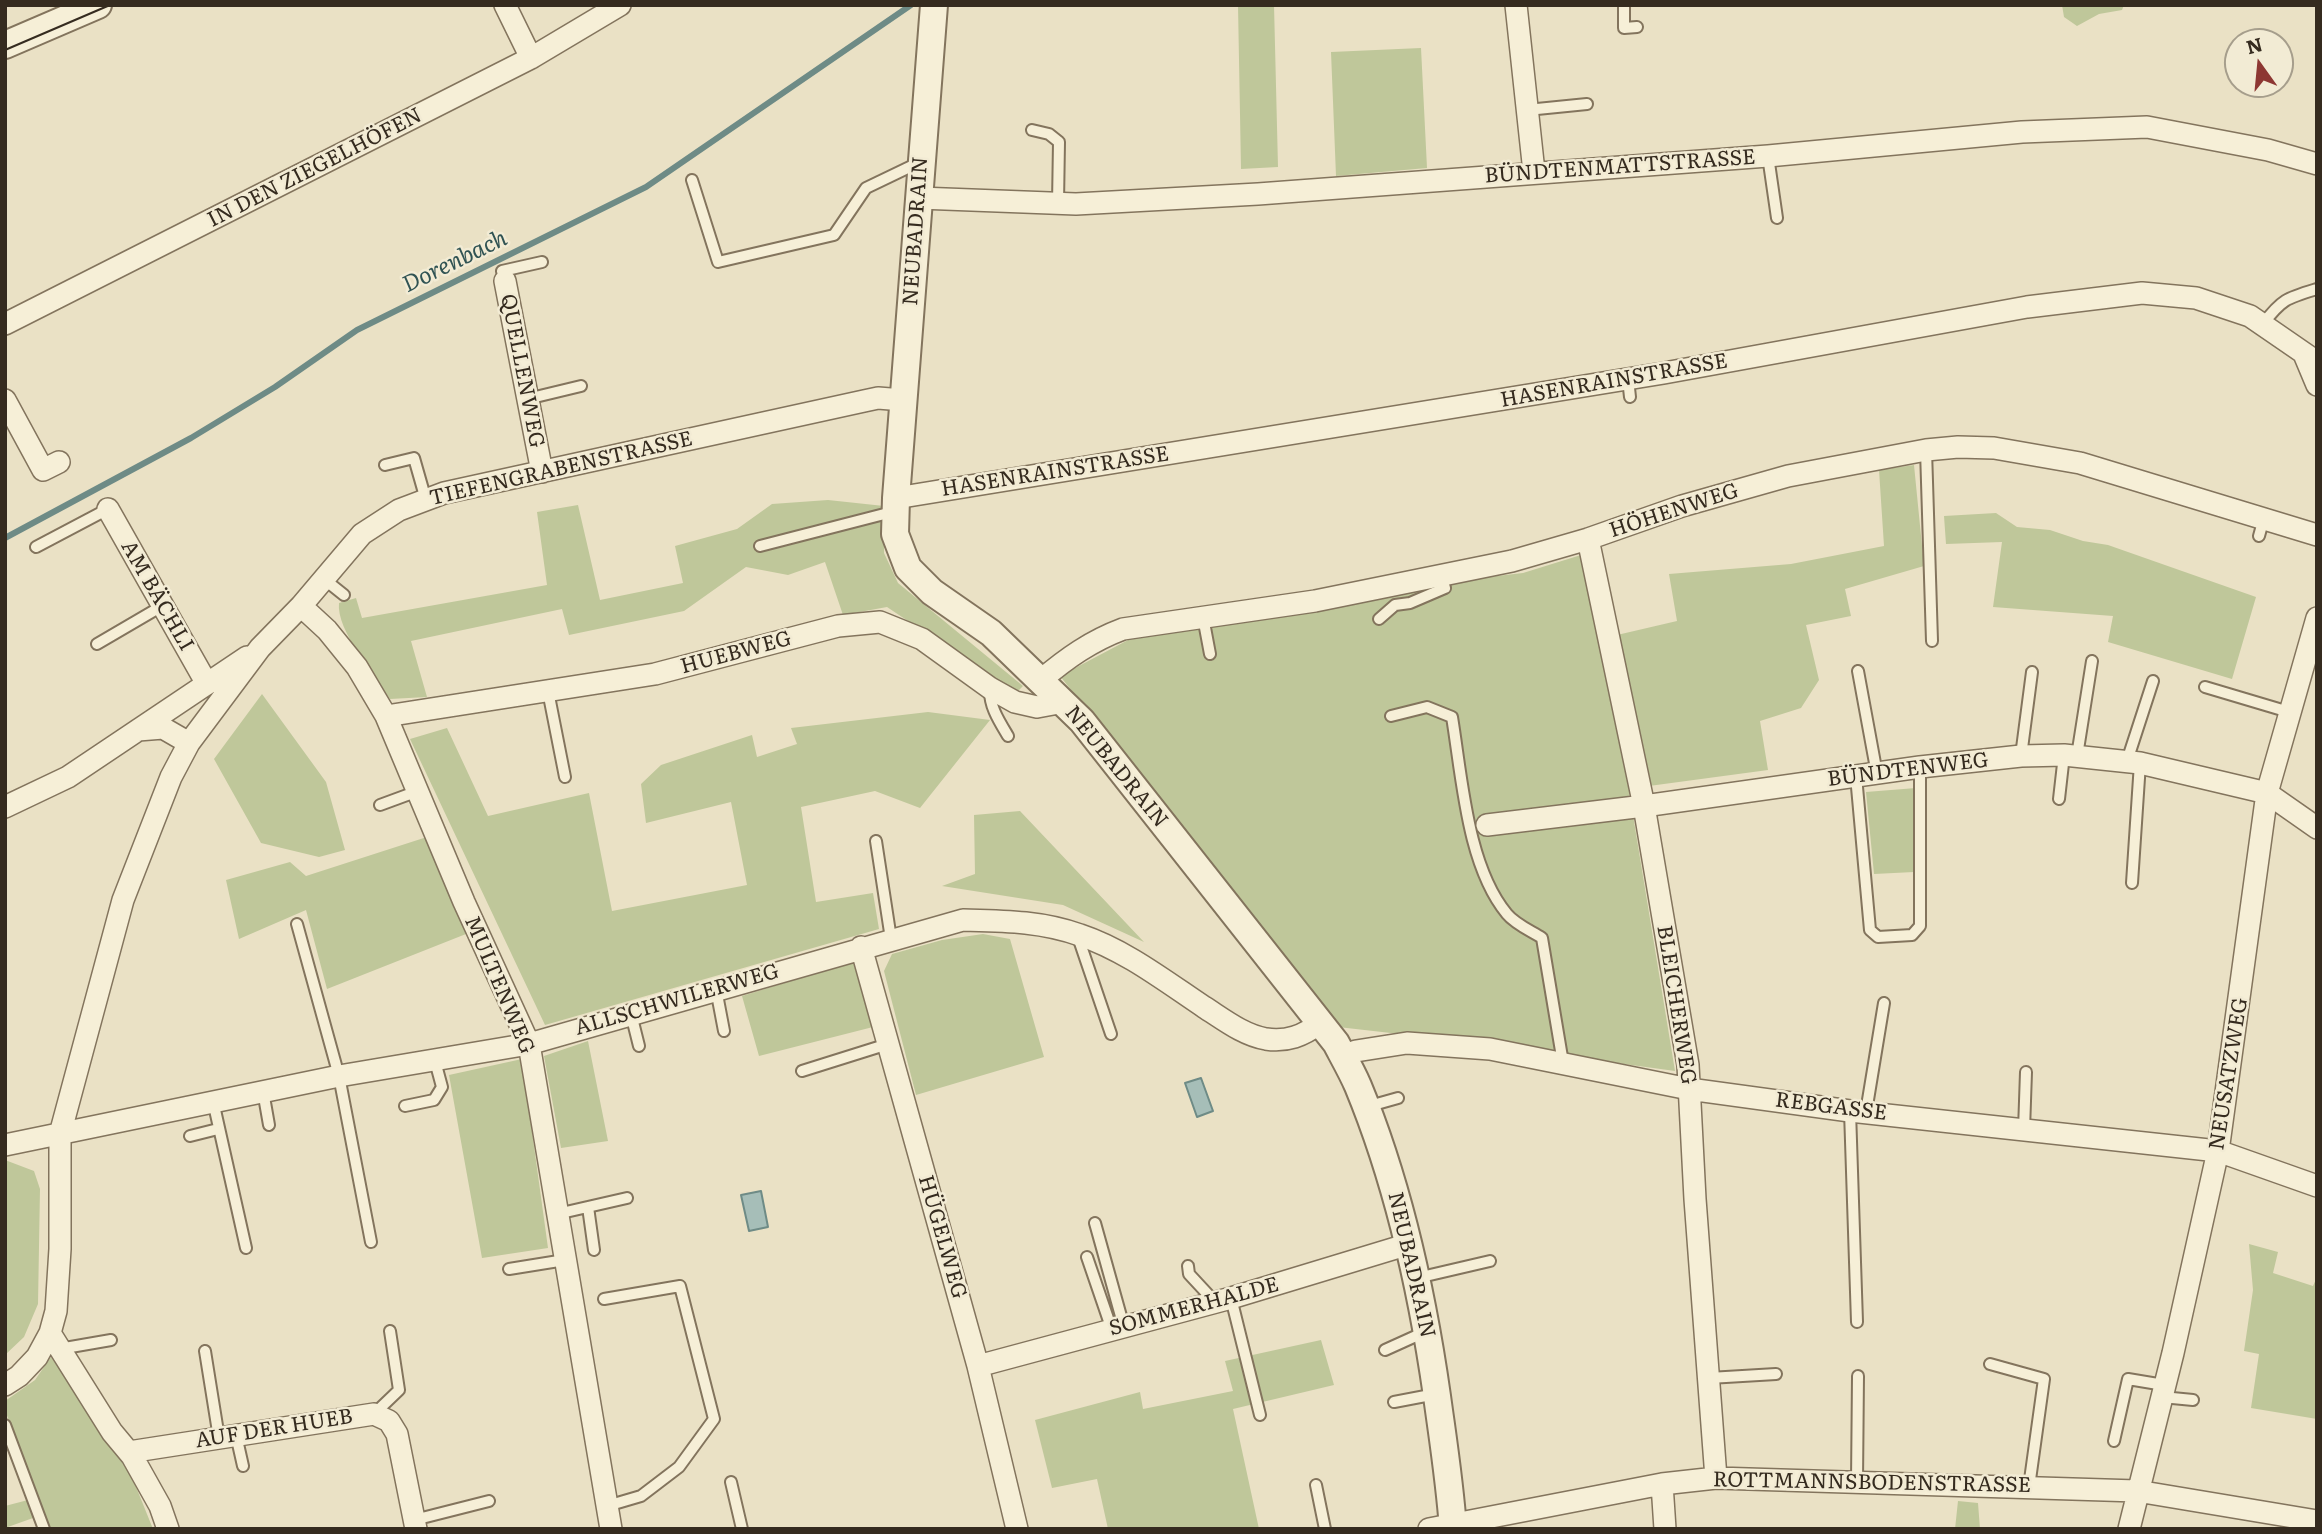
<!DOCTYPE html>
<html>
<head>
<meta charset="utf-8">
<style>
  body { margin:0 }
  #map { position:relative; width:2322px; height:1534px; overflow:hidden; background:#eae1c5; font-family:Literata,serif }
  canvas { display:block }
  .frame { position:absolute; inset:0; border:7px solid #352b1f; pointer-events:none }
  .north { position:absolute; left:2224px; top:28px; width:70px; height:70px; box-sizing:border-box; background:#f2ebd4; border:2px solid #a69e8c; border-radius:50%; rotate:345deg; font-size:19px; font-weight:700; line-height:28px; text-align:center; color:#352b1f }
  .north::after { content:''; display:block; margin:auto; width:24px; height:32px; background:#8d3732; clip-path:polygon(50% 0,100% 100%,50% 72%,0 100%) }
</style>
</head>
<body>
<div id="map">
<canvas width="2322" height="1534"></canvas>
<div class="frame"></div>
<div class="north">N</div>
</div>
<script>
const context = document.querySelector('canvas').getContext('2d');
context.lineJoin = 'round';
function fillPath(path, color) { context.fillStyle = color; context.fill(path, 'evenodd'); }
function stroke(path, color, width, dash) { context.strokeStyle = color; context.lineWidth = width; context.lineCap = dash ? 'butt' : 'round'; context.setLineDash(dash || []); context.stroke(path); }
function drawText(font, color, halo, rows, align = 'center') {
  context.font = font + ' Literata,serif'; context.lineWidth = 5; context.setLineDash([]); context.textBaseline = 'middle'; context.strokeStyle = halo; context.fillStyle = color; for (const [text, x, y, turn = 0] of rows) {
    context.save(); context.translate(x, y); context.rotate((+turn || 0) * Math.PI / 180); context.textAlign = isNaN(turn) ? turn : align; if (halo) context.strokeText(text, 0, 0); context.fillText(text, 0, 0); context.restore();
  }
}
fillPath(new Path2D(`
  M1238 5H1274L1278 167 1241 169Z
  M2062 5H2124L2122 10 2099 14 2077 26 2064 17Z
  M1421 48 1427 168 1336 176 1331 52Z
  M1914 465 1924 566 1845 589 1851 616 1806 625 1819 680 1801 708 1760 721 1768 770 1649 786 1617 635 1677 621 1669 574 1791 564 1884 546 1879 470Z
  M828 500 884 506V553L898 583 1023 686 1016 693 887 607 843 615 825 562 788 575 746 567 684 611 569 635 562 609 411 641 427 697 390 699C375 676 336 630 339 603L356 598 362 618 547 585 537 512 578 505 600 600 683 583 675 546 737 529 772 504Z
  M1996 513 2017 527 2050 530 2083 541 2108 545 2256 597 2232 679 2108 642 2113 616 1993 607 2002 542 1946 544 1944 516Z
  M1581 555 1629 791 1675 1071 1435 1038 1338 1027 1060 676 1130 639 1366 591 1523 573Z
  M262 694 326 782 345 850 319 857 261 843 214 759Z
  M928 712 990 720 920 808 875 791 801 807 816 902 873 893 879 929 545 1025 410 739 447 728 488 816 589 793 612 911 747 885 731 802 646 823 641 784 661 765 752 735 757 757 797 744 791 728Z
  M1916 788 1914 872 1874 874 1866 792Z
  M1020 811 1144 942 1063 905 942 886 975 874 974 815Z
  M430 836 466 934 327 989 306 910 239 939 226 880 290 862 306 876Z
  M983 934 1010 939 1044 1057 916 1095 884 971 892 954 942 940Z
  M853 962 873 1027 759 1056 742 996Z
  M588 1041 608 1141 561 1148 544 1056Z
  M522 1059 548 1248 482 1258 449 1075Z
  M5 1160 34 1171 40 1189 38 1304 24 1337 5 1355Z
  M2249 1244 2278 1252 2273 1273 2313 1286 2317 1277V1419L2251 1408 2259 1354 2244 1351 2253 1290Z
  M1321 1340 1334 1385 1233 1409 1259 1529H1108L1097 1479 1052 1488 1035 1420 1140 1392 1143 1409 1233 1391 1225 1361Z
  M51 1357 126 1462 153 1529H48L5 1410V1401L35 1380Z
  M28 1500 33 1518 5 1528V1506Z
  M1958 1501 1978 1503 1980 1529H1955Z`), '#bfc79a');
const water = new Path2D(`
  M1201 1078 1213 1111 1197 1117 1185 1083Z
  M761 1191 768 1227 749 1231 741 1195Z`);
fillPath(water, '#a6beb8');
stroke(water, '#6e8b86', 2);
stroke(new Path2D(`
  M5 538 191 438 275 387 357 330 646 187 911 5`), '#6e8b86', 6);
const service = new Path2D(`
  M1624 5V28L1637 27
  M1527 110 1587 104
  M1032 130 1049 134 1059 142 1058 203
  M1768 156 1777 218
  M692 180 718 262 834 235 866 188 918 163
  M505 281 502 271 542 262
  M2263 324C2282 299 2287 298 2317 289
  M1628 379 1630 397
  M527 399 581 386
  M1926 450 1932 641
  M385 465 414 458 426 500
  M2259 536 2264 518
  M760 546 896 511
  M36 547 108 509
  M324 579 344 595
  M1203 617 1210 654
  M1379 619 1395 605 1410 603 1445 588 1441 574
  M97 644 162 606
  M1858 671 1877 774
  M2205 687 2289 712
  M990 688C989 706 999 721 1008 736
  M548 691 565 777
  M1391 716 1427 707 1452 717C1462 777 1467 866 1507 914 1515 924 1531 931 1542 938L1563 1063
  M2021 756 2032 672
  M2077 756 2092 661
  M2127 761 2153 681
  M1856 776 1870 930 1878 937 1912 935 1920 926V767
  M2059 799 2064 755
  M380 805 418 791
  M876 841 891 939
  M2132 883 2140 763
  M297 924 339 1076 371 1242
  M1077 934 1111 1034
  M716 989 724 1031
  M631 1014 639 1046
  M802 1071 888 1044
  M263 1091 269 1125
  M213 1101 246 1248
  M405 1106 434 1100 442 1087 435 1061
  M1366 1107 1398 1098
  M1850 1111 1857 1322
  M1866 1112 1884 1003
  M2024 1130 2026 1072
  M190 1136 218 1129
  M588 1207 594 1250
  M557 1214 627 1198
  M1095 1223 1124 1327
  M1087 1257 1112 1330
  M1188 1266 1189 1274 1215 1302
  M509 1269 565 1260
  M1417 1278 1490 1261
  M1231 1298 1260 1415
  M604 1299 680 1286 714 1419 679 1467 641 1496 607 1506
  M59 1349 111 1340
  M1385 1350 1427 1331
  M205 1351 219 1438
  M1990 1364 2044 1379 2029 1487
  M1709 1378 1776 1374
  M2162 1397 2193 1400
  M1394 1402 1436 1394
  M374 1414 399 1390 390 1331
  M5 1425 44 1529
  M236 1435 243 1466
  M2114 1441 2128 1379 2164 1385
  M1857 1481 1858 1376
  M731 1482 742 1529
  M1316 1485 1325 1529
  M414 1520 489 1501`);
const minor = new Path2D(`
  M505 5 531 58
  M1516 5 1534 172
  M919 198 1076 204 1258 194 1768 156 2022 132 2147 127 2268 150 2317 164
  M505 281 542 472
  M5 324 531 58 620 5
  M2304 354 2317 385
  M5 400 43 470 59 462
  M896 498 1664 373 2027 307 2142 293 2196 298 2250 316 2317 362
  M108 509 207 684
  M1588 539 1644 806 1688 1065 1695 1199 1716 1478
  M301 606 327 630 357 667 386 716 464 902 529 1044 611 1529
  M1041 680C1067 658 1091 641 1123 629L1315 601 1512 561 1588 539 1682 506 1788 476 1926 450 1958 447 1994 448 2080 463 2317 535
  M386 716 655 674 838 626 880 622 922 639 990 688 1015 702 1037 707 1064 702
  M138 730 163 728 189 743
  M5 807 68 777 247 657
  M1487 825 1644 806 1920 767 2021 756 2064 755 2140 763 2267 793 2317 828
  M861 947 978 1366 1017 1529
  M1343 1056 1356 1051 1407 1043 1490 1049 1689 1089 1850 1111 2218 1151 2317 1186
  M5 1145 339 1076 529 1044 963 920C1003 921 1041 921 1080 935 1125 950 1165 981 1204 1007 1223 1019 1243 1035 1266 1039 1287 1042 1303 1036 1320 1023
  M50 1333 112 1432 132 1456 160 1506 168 1529
  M978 1366 1231 1298 1409 1244
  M5 1385 19 1376 37 1357 50 1333 56 1311 60 1249V1134L123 900 171 777 189 743 260 648 301 606 362 534 399 510 444 493 864 401 878 398 903 400
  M129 1452 374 1414 389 1421 397 1434 416 1529
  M1662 1484 1665 1529
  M1429 1529 1662 1484 1716 1478 2137 1491 2317 1521
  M2129 1529 2173 1353 2218 1151 2267 793 2317 618`);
const tertiary = new Path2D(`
  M934 5 896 498 895 534 908 568 932 592 991 633 1082 721 1336 1043C1344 1058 1352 1072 1358 1086 1399 1185 1422 1291 1437 1396 1443 1440 1450 1484 1453 1529
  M5 45 98 5`);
stroke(service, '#83745d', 14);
stroke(minor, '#83745d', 24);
stroke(tertiary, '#83745d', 30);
stroke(service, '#f6efd7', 10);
stroke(minor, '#f6efd7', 21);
stroke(tertiary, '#f6efd7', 26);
stroke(new Path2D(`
  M5 50 110 5`), '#352b1f', 2);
drawText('21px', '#352b1f', '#f2ebd4', [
  ["BÜNDTENMATTSTRASSE",1620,167,-4],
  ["IN DEN ZIEGELHÖFEN",315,168,-27],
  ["NEUBADRAIN",916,231,-86],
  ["QUELLENWEG",522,371,79],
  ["HASENRAINSTRASSE",1614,381,-10],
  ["TIEFENGRABENSTRASSE",561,469,-13],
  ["HASENRAINSTRASSE",1055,472,-9],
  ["HÖHENWEG",1674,511,-18],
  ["AM BÄCHLI",157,596,60],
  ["HUEBWEG",736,653,-15],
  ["NEUBADRAIN",1116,767,51],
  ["BÜNDTENWEG",1908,770,-7],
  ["MULTENWEG",499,985,67],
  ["ALLSCHWILERWEG",677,1000,-16],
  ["BLEICHERWEG",1676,1005,81],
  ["NEUSATZWEG",2229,1074,-81],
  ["REBGASSE",1831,1107,7],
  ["HÜGELWEG",942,1237,74],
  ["NEUBADRAIN",1411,1265,77],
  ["SOMMERHALDE",1194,1307,-15],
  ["AUF DER HUEB",274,1429,-9],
  ["ROTTMANNSBODENSTRASSE",1872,1483,1]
]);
drawText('italic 23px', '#305353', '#f2ebd4', [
  ["Dorenbach",455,262,-26]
]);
</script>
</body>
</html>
